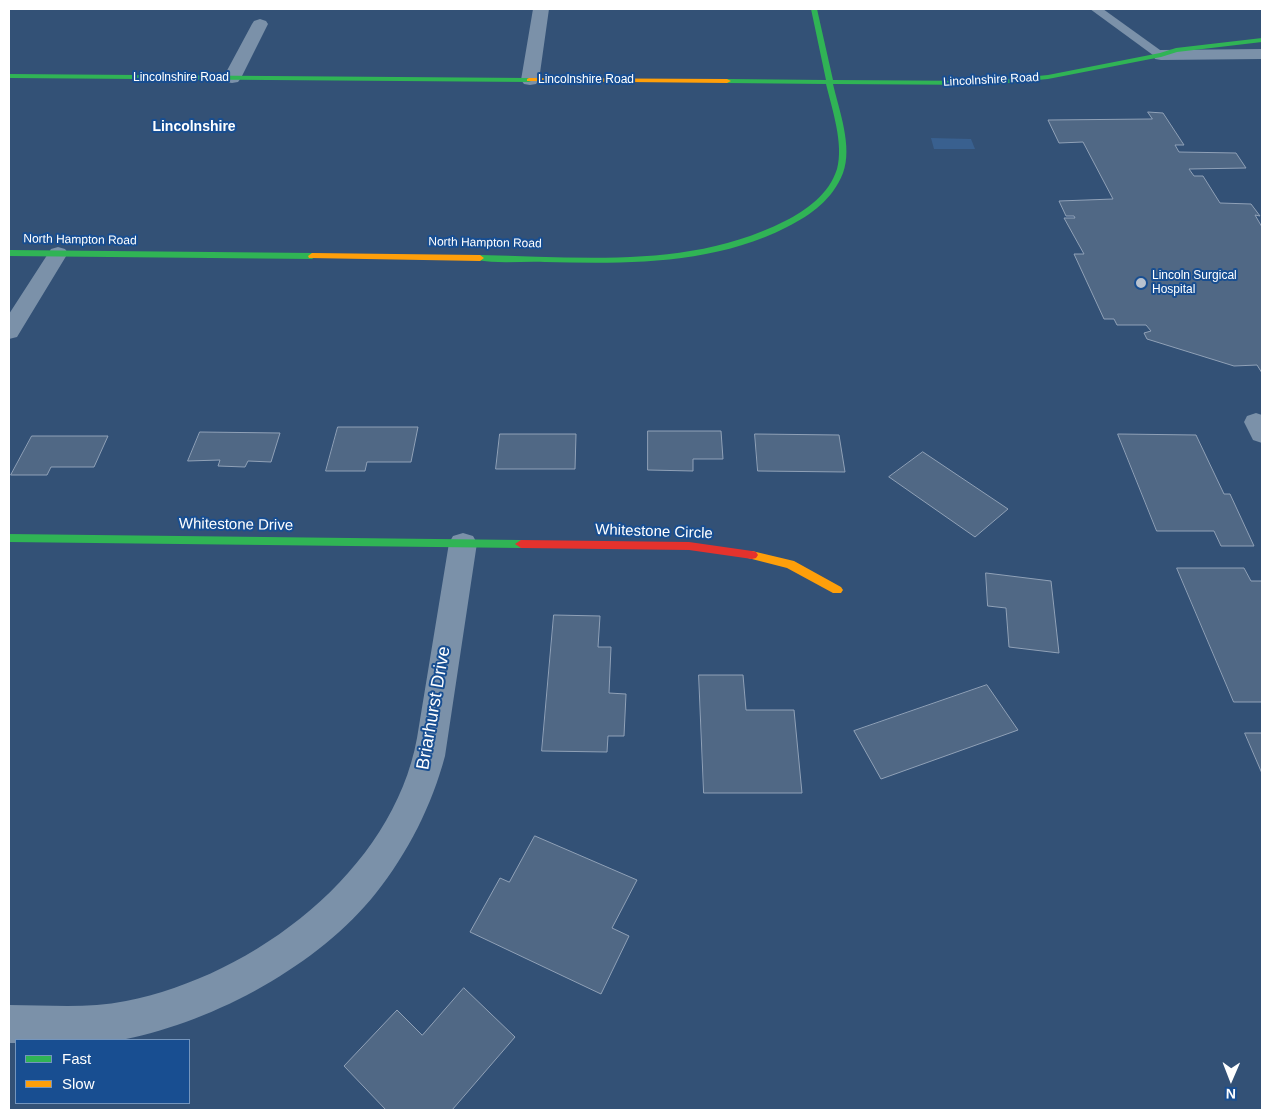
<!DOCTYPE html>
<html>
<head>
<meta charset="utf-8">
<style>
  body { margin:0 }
  #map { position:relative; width:1271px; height:1119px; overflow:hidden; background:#335176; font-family:Helvetica,sans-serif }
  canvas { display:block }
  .frame { position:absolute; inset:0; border:10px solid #fff; pointer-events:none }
  .legend { position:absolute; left:15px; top:1039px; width:175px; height:65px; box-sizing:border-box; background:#184e91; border:1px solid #7495bd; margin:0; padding:6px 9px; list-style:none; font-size:15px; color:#fff }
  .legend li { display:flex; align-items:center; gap:10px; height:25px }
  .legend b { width:25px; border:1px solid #7495bd }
  .north { position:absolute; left:1206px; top:1054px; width:50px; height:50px; -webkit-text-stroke:4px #184e91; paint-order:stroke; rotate:181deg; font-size:14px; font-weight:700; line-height:20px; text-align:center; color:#fff }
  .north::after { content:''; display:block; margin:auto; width:18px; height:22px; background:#fff; clip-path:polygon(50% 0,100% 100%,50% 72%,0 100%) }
</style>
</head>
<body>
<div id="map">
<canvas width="1271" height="1119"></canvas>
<div class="frame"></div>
<ul class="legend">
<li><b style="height:6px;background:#30b455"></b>Fast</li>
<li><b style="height:6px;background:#ff9f0a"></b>Slow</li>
</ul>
<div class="north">N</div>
</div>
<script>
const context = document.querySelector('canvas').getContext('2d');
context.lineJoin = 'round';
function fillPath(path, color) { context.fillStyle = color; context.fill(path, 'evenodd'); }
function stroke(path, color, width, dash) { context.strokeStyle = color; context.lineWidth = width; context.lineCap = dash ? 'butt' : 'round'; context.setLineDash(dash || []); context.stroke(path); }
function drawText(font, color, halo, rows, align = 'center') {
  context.font = font + ' Helvetica,sans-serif'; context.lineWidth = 4; context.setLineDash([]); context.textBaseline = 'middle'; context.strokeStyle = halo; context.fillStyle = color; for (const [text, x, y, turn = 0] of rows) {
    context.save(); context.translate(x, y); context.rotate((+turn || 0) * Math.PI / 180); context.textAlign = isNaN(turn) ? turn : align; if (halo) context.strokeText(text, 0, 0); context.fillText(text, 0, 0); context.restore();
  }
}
fillPath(new Path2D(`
  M931 138 971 139 975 149H934Z`), '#39608f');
const building = new Path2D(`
  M1148 112 1163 113 1184 145H1175L1179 152 1236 153 1246 168 1189 169 1194 176H1203L1220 203 1251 204 1260 216 1255 215 1262 227V373L1257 365 1234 366 1147 339 1144 333 1151 331 1146 325H1117L1114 319H1104L1074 254H1084L1064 218H1075L1074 216H1066L1059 201 1113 199 1083 142 1059 143 1048 120 1152 119Z
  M338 427H418L411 462H367L365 471H326Z
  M648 431H721L723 459H693V471L648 470Z
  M200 432 280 433 271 462 248 461 245 467 218 466 220 460 188 461Z
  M500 434H576L575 469H496Z
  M755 434 839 435 845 472 758 471Z
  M1118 434 1196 435 1224 494H1230L1254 546H1221L1214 531H1157Z
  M32 436H108L94 467H51L47 475H11Z
  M923 452 1008 509 975 537 889 477Z
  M1177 568H1244L1251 581H1262V702H1234Z
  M986 573 1051 581 1059 653 1009 647 1006 608 988 606Z
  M554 615 600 616 598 647H611L609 693 626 694 624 736H608L607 752 542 751Z
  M699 675H743L746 710H794L802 793H704Z
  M987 685 1018 730 881 779 854 731Z
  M1245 733H1262V773Z
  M535 836 637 880 612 928 629 936 601 994 470 932 500 878 509 882Z
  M464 988 515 1037 452 1110H386L344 1066 397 1010 422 1035Z`);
fillPath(building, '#506885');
stroke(building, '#90a1b7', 1);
fillPath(new Path2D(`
  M1090 9H1103L1167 55 1161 59 1157 58Z`), '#7b91a9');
fillPath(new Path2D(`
  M533 9H549L539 80 536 84 530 85 524 84 521 80Z
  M260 19 266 21 268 24 241 78 238 82 232 83 226 82 223 78 252 24 254 21Z
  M1262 49V59L1161 60 1155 59 1153 55 1155 51 1161 50Z
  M58 247 65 249 68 253 17 337 9 339V314L51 249Z
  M1256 413 1262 415V443L1253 440 1244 422 1247 416Z
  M463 533 473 536 477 543 445 756C432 805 408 853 376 893 319 965 215 1021 126 1039 112 1041 98 1040 84 1040 62 1040 39 1040 16 1040V1043H9V1005C48 1005 87 1009 126 1001 254 976 393 871 417 738L449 543 453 536Z`), '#7b91a9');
fillPath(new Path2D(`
  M811 9H817L833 80 987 81 1048 75 1160 53 1176 48 1262 38V42L1177 52 1161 57 1048 79 987 85 833 84C839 110 853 147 843 173 833 199 811 215 787 227 713 265 626 264 545 262 523 261 498 264 477 260L476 258 480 255C582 257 691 269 785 221 807 210 829 194 837 169 844 144 832 109 826 84L727 83 723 81 727 79 826 80Z
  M9 74 529 78 533 80 529 82 9 78Z
  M9 250 312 253 316 256 312 259 9 256Z
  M9 534 521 540 527 544 521 548 9 542Z`), '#30b455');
fillPath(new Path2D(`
  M529 78 727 79 731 81 727 83 527 81V79Z
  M312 253 480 255 484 258 480 261 309 258 308 256Z
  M752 551 794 561 841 587 843 590 841 593H833L787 568 748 558 746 555 748 552Z`), '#ff9f0a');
fillPath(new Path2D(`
  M521 540 689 542 752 551 756 552 758 555 756 558 752 559 689 550 521 548 515 544Z`), '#e5322d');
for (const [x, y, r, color] of [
  [1141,283,6,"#b8c2cf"]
]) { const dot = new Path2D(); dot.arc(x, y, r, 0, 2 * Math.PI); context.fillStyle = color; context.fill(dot); stroke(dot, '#184e91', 2); }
drawText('12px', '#fff', '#184e91', [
  ["Lincolnshire Road",181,78],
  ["Lincolnshire Road",586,80],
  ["Lincolnshire Road",991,80,-3],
  ["North Hampton Road",80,240,1],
  ["North Hampton Road",485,243,1]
]);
drawText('12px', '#fff', '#184e91', [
  ["Lincoln Surgical",1152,276],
  ["Hospital",1152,290]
], 'left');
drawText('bold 14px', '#fff', '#184e91', [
  ["Lincolnshire",194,127]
]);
drawText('15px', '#fff', '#184e91', [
  ["Whitestone Drive",236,525,1],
  ["Whitestone Circle",654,532,2]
]);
drawText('18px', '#fff', '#184e91', [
  ["Briarhurst Drive",434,708,-80]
]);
</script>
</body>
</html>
